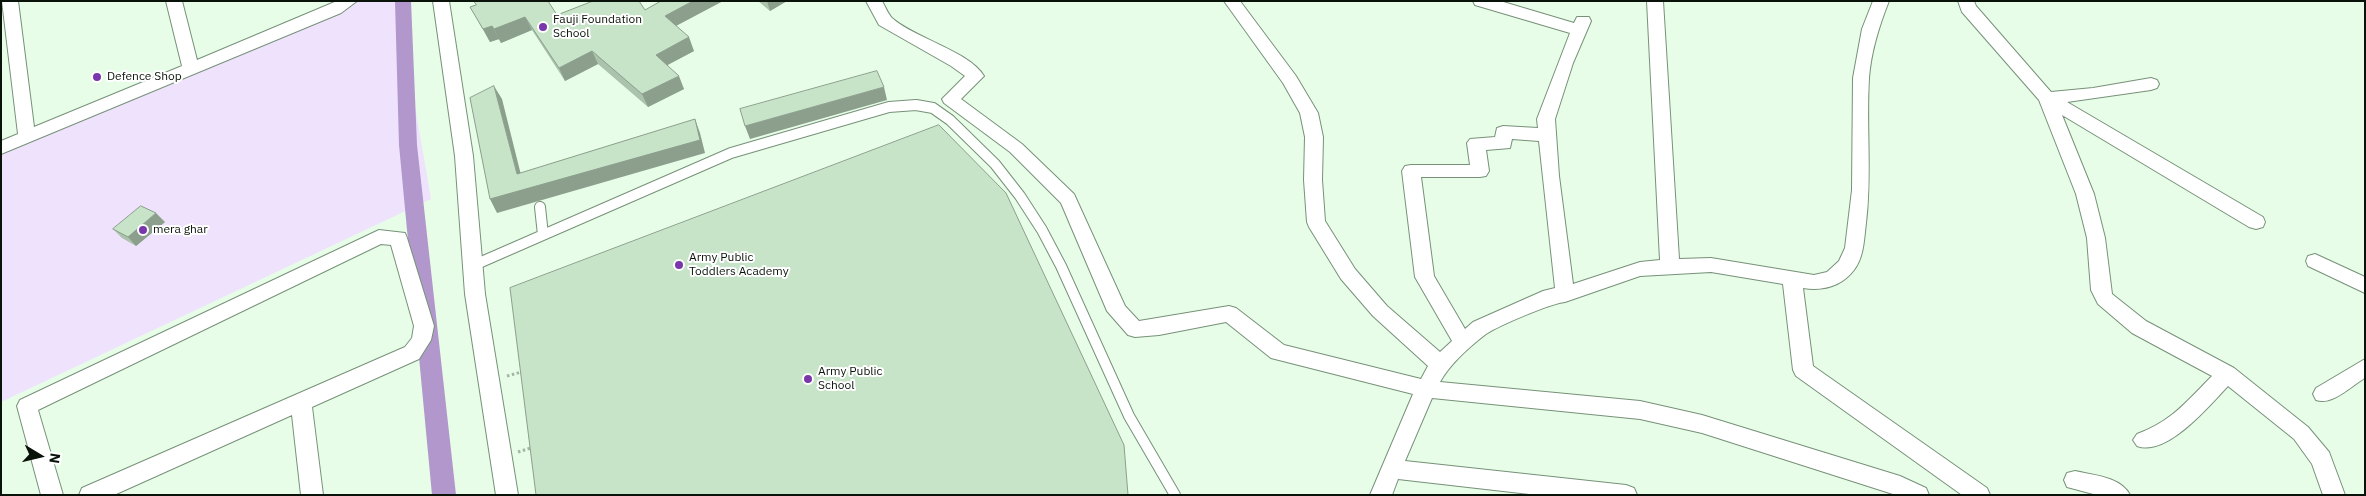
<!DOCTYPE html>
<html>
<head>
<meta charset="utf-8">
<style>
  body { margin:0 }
  #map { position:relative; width:2366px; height:496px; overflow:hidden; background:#e7fde7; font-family:"IBM Plex Sans",sans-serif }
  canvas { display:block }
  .frame { position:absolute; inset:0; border:2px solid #0a130a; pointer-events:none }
  .north { position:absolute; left:15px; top:431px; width:50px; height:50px; -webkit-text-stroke:4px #fff; paint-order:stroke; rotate:99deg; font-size:14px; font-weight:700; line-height:20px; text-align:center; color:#0a130a }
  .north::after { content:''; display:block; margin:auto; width:18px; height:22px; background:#0a130a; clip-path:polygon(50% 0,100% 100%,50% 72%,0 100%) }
</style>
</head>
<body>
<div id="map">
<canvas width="2366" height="496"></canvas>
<div class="frame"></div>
<div class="north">N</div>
</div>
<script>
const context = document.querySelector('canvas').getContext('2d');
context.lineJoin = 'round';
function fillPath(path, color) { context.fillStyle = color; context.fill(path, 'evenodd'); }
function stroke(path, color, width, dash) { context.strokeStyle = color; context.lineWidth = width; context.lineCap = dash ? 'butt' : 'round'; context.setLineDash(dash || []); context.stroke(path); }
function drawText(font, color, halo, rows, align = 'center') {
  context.font = font + ' "IBM Plex Sans",sans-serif'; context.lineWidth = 4; context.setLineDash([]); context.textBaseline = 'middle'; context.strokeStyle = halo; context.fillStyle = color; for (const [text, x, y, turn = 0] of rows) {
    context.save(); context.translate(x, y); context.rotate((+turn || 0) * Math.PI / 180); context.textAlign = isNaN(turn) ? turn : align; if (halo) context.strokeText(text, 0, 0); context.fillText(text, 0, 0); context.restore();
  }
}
fillPath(new Path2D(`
  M359 1H397L431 199 1 402V151Z`), '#efe2fd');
fillPath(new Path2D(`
  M395 1H411L417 145 456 495H432L399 145Z`), '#b197cb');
const service = new Path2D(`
  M540 207 543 235 731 153 889 107 916 105 933 108 950 120 995 164 1020 196 1042 230 1061 266 1129 416 1175 495
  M472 266 543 235`);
const minor = new Path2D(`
  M2 1H18L34 127 182 66 166 1H182L197 60 337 1H357L341 13 1 154V141L18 134Z
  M433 1H449L473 156 485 294 518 495H496L465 294 455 156Z
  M866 1H882C885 6 888 14 892 18 914 38 969 51 984 76L961 99 1022 144 1074 194 1125 306 1139 321 1229 306 1236 308 1284 345 1421 379 1428 366 1373 316 1341 279 1309 227 1307 222 1304 180 1305 137 1300 113 1283 83 1224 1H1240L1296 76 1318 113 1323 137 1322 180 1325 221 1355 269 1387 306 1440 352 1452 341 1415 277 1402 171 1405 166 1411 165H1470L1467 143 1470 139 1495 137 1497 128 1503 126 1538 128 1537 119 1570 33 1475 5 1473 1H1500L1574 23 1577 17H1589L1591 21 1573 63 1555 119 1559 176 1573 284 1640 262 1660 260 1647 1H1663L1679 259 1711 258 1814 275 1827 272 1839 261 1845 248 1852 190 1853 78 1862 29 1873 1H1889C1879 26 1871 52 1869 78 1866 127 1872 175 1866 223 1864 239 1864 257 1854 270 1841 287 1822 291 1803 288L1813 366 1987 488 1990 495H1962L1796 376 1793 370 1783 284 1711 272 1640 276 1565 302C1549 304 1500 325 1486 334 1469 347 1450 364 1440 382L1640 401 1702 415 1900 476 1926 488 1929 495H1896L1702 433 1640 419 1432 398 1405 461 1626 485 1634 488 1637 495H1538L1398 479 1392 495H1370L1413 394 1271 358 1226 322 1159 335 1135 337 1128 335 1107 311 1061 203 1010 152 944 103 942 99 965 76 951 66 879 25ZM1512 139 1539 141 1555 288 1543 291 1473 322 1465 329 1434 276 1421 177H1480L1486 176 1489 171 1486 150 1510 148Z
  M1958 1H1974L1976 6 2051 92 2093 88 2151 78 2157 80 2159 84 2157 88 2151 90 2067 102 2263 217 2265 222 2263 227 2256 229 2249 227 2062 115 2094 194 2105 238 2112 294 2146 321 2234 368 2308 427 2329 452 2345 495H2323L2312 464 2294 439 2228 386C2209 406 2167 457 2137 446L2133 440 2137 434C2172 421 2186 402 2212 376L2132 333 2098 304 2091 290 2087 238 2076 194 2039 100 1962 12Z
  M379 230 405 233 407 238 434 326 431 340 419 359 312 407 323 495H301L292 415 114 495H79L82 488 405 347 412 338 414 326 391 245 381 244 38 410 63 495H41L17 406 20 400Z
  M2315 254 2365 277V293L2308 266 2306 261 2308 256Z
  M2365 359V378C2351 386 2332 406 2316 400L2313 394 2316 388Z
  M2075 471C2093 475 2121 477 2130 495H2097L2067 487 2064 480 2067 473Z`);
stroke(service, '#779179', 12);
stroke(minor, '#779179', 2);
stroke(new Path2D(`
  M507 376 525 371
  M518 452 534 447`), '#a3b5a3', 3, [2.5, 2.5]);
stroke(service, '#fff', 10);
fillPath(minor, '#fff');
fillPath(new Path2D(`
  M661 1H723L676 26 694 51 667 65 684 89 648 107 598 64 565 81 532 30 501 43 499 39 490 42 470 7 476 5 557 15 645 10Z
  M758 1H787L770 11Z
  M165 222 136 246 122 238 113 229Z`), '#abc3ac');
fillPath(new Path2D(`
  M693 1H723L670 29 665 16Z
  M767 1H787L770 11Z
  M525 17 532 30 501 43 494 29Z
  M492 26 499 39 490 42 483 29Z
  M689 37 694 51 662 68 656 55Z
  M592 51 598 64 565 81 559 68Z
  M679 76 684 89 648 107 642 94Z
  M494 86 502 99 524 187 517 174Z
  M884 87 887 100 750 139 745 126Z
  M695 119 700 133 705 153 497 213 490 199Z
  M156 213 165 222 136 246 128 237Z`), '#8b9f8c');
const building = new Path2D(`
  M474 1H548L557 15 593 1H639L645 10 661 1H693L665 16 689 37 656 55 679 76 642 94 592 51 559 68 525 17 494 29 492 26 483 29 470 7 476 5Z
  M877 71 884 87 745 126 740 109Z
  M494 86 517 174 695 119 700 140 490 199 470 98Z
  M939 125 1006 193 1124 445 1128 495H536L510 288Z
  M141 206 156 213 128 237 113 229Z`);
fillPath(building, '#c7e3c8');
stroke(building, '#8b9f8c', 1);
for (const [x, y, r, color] of [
  [543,27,5,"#7a37ab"],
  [97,77,5,"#7a37ab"],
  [143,230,5,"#7a37ab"],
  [679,265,5,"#7a37ab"],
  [808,379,5,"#7a37ab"]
]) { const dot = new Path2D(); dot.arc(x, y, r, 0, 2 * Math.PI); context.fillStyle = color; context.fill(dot); stroke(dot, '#fff', 2); }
drawText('12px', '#0a130a', '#fff', [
  ["Fauji Foundation",553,20],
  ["School",553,34],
  ["Defence Shop",107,77],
  ["mera ghar",153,230],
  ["Army Public",689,258],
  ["Toddlers Academy",689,272],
  ["Army Public",818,372],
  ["School",818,386]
], 'left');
</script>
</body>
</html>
